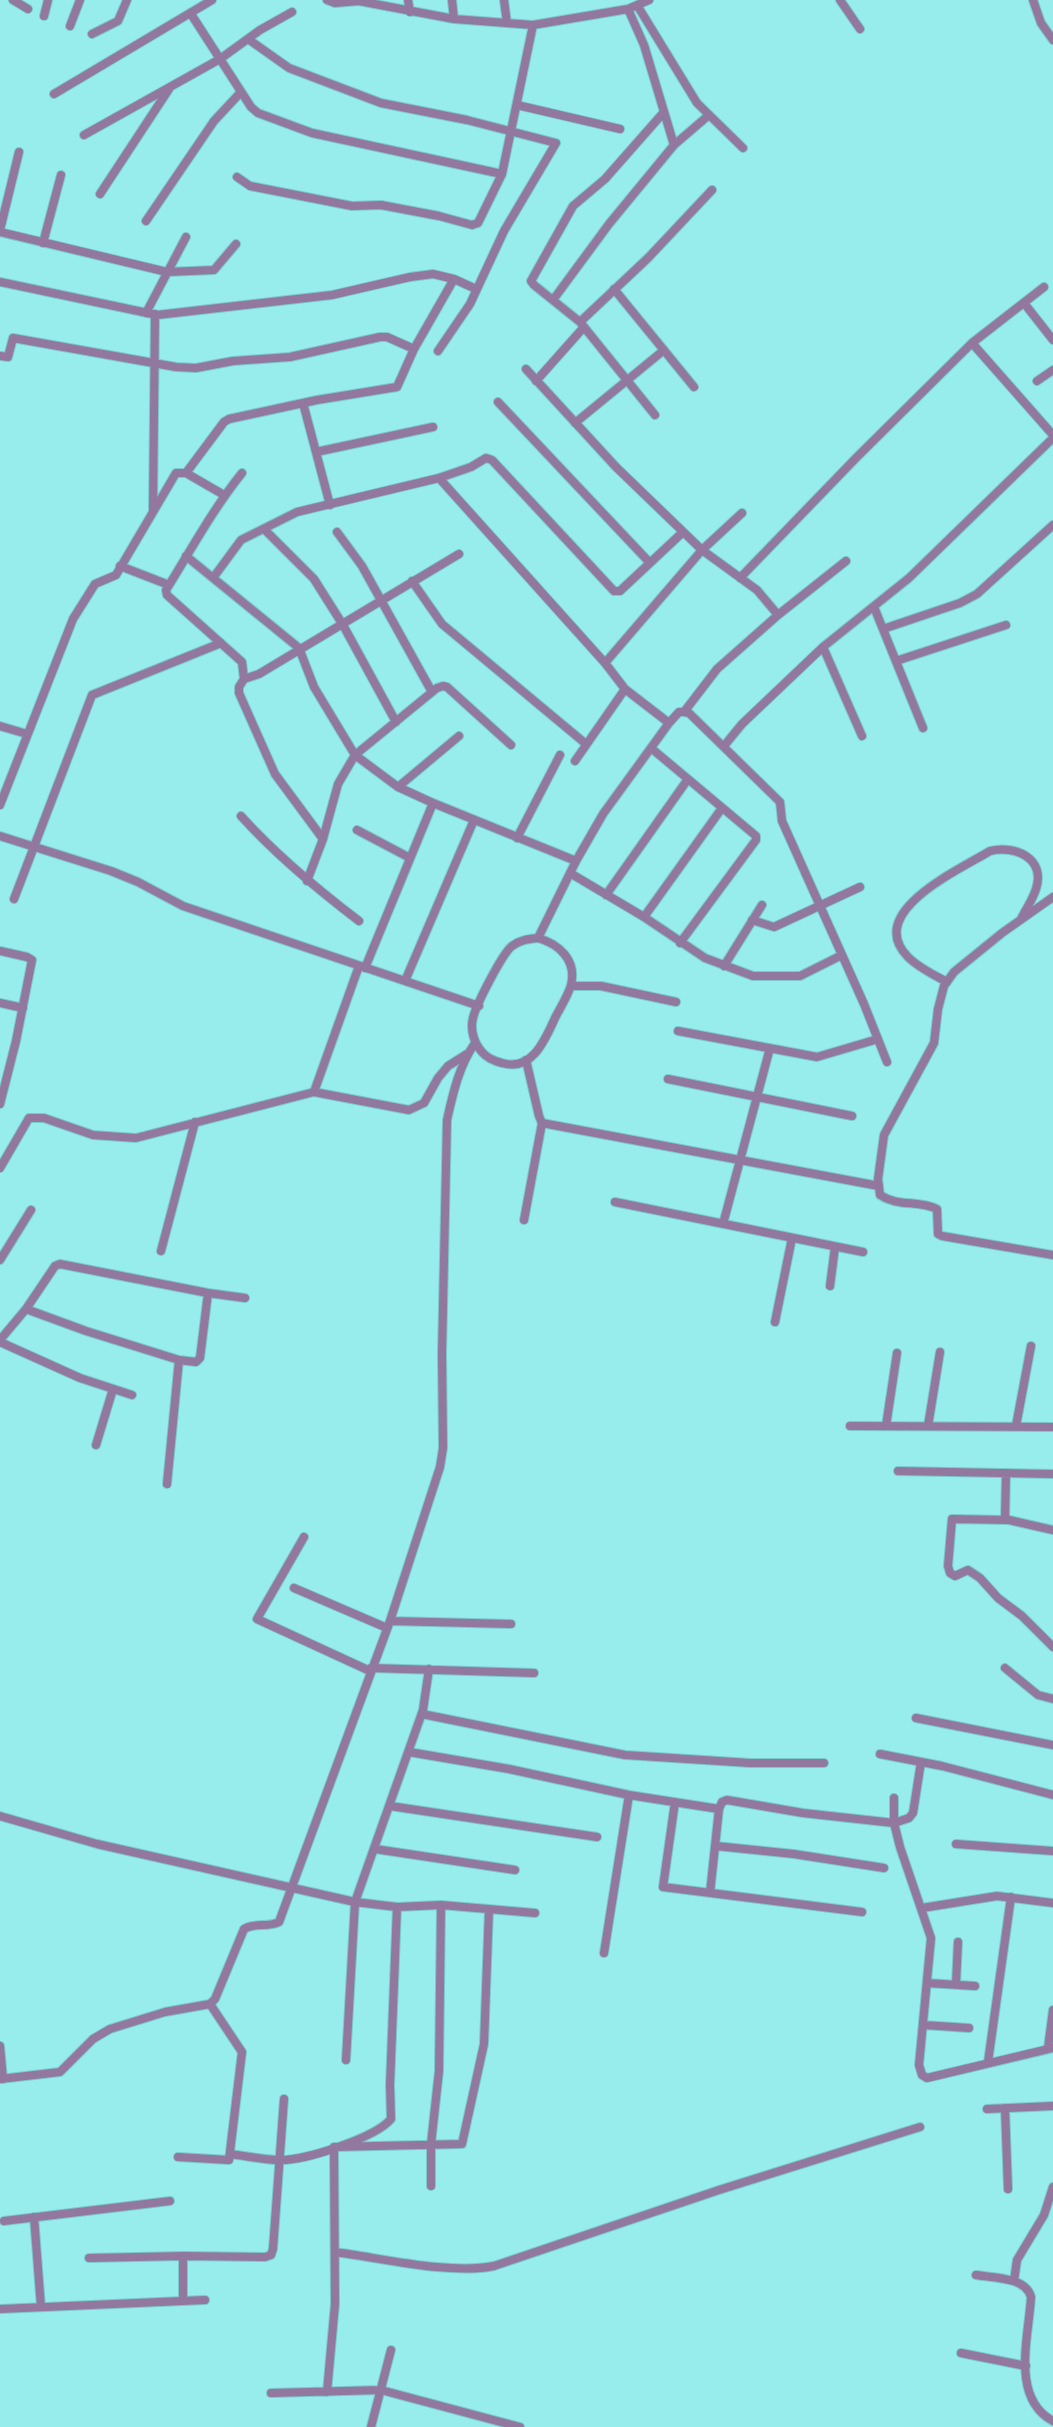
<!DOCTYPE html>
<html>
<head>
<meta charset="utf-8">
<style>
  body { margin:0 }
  canvas { display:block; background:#97ecec }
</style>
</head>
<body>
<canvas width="1053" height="2427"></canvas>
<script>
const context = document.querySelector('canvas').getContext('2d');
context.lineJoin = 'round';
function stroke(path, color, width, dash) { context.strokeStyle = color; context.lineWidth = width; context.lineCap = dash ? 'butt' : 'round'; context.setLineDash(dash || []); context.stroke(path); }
const street = new Path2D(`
  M13 0 28 9
  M327 0 335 3 359 1 454 19 533 25 628 9 649 0
  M408 0 410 12
  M452 0 454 19
  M504 0 507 23
  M840 0 860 29
  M1033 0 1041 23 1053 40
  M637 5 697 103 743 148
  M628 9 644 45 674 145
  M191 14 251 107 258 113 312 133 502 174
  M44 16 48 0
  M70 26 80 0
  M92 34 118 21 127 0
  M248 39 289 68 381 103 467 120 556 143 504 231 470 304 438 351
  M54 94 212 0
  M517 105 620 129
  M84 135 220 59 260 30 292 12
  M237 177 250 186 352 206 381 205 439 216 472 225 478 223 502 174 533 25
  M100 194 169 89
  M146 221 214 121 241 92
  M0 230 19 152
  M0 232 167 272 214 270 236 244
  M43 243 61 175
  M0 282 157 315 332 295 410 277 433 274 454 279 476 289
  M614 289 694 387
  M553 300 609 224 674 145 709 115
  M1024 303 1053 340
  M146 313 186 237
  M580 322 648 258 712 190
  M972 343 1053 435
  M0 356 8 357 13 338 176 367 196 368 233 361 290 357 380 337H387L414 349
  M526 369 616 467 702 550 757 590 778 615
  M536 381 584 327
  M1037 381 1053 370
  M498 402 650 563
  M303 403 330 505
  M655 415 580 322 534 285 531 281 573 206 605 179 664 112
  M575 423 664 350
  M316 452 433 427
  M186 473 224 422 229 419 317 400 397 387 414 349 454 279
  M242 473C213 509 191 550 166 590L167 595 242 662 244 679 239 687V693L275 774 323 839
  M439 478 605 663 625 689 669 723
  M153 511 155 314
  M264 529 314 579 343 625 396 722
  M337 532 362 566 432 692
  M186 556 299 648 314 687 355 755 398 787 433 803 576 861
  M120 566 169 585
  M213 578 241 540 297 512 439 478 471 467 486 458 492 460 614 591H620L683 532
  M740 578 856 458 972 343 1044 287
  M412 581 442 624 586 744
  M874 607 923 728
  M883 629 960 603 977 594 1053 525
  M823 647 862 736
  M896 661 1006 625
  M605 663 702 550 742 513
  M244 679 259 674 459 554
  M684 712 689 713 780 802 782 821 864 1004 887 1062
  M0 726 27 734
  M724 746 742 724 823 647 909 578 1053 438
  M651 748 756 836V840L680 943
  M575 761 625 689
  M398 787 459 736
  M0 805 73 619 95 584 116 575 176 473H186L224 495
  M241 816C277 856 317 889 359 921
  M357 830 410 858
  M0 836 111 871 138 882 183 906 479 1006
  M517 838 560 755
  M570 873 644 917 705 958 753 976H800L842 955
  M307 881 323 839 338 784 355 755 437 688 443 686 447 687 511 745
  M606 895 688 779
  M1053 897 1002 933 954 972 944 986 938 1009 934 1043 884 1135 878 1179 880 1195C898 1207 918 1200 937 1209L938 1234 942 1236 1053 1255
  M14 899 92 695 221 643
  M644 917 722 808
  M752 920 774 927 860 887
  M538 938 576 861 603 814 669 723 679 712H684L717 669 778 615 846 561
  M538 938C559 944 577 960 571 985 568 996 560 1008 555 1018 545 1040 532 1072 502 1063 494 1061 487 1058 482 1052 474 1043 470 1030 473 1018 476 1005 502 954 512 946 520 940 528 939 538 938Z
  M0 951 27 957 32 960 16 1041 0 1104
  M724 966 762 905
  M365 968 433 803
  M405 981 474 820
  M947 982C934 975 919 968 908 957 864 912 959 870 990 851 1015 845 1046 858 1036 889 1033 899 1026 909 1021 919
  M571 986H601L676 1002
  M0 1003 23 1008
  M678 1031 817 1057 878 1039
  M526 1060 539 1116 542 1123 879 1186
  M668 1079 852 1116
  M314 1092 359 966
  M0 1168 29 1118H44L93 1135 136 1138 314 1092 409 1110 424 1103 438 1078 448 1066 467 1054
  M615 1202 863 1252
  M524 1220 542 1123
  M723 1224 770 1048
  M161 1251 195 1122
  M0 1260 31 1210
  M830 1286 835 1247
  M208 1293 245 1298
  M775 1322 792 1238
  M0 1340 26 1309 55 1266 60 1264 208 1293 200 1358 196 1362 179 1360 86 1331 26 1309
  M0 1342 80 1378 132 1395
  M850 1426 1053 1427
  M886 1426 897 1353
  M928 1426 940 1352
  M1016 1426 1031 1346
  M96 1445 113 1389
  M898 1471 1053 1474
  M167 1484 179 1360
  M1005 1520 1006 1473
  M1053 1530 1009 1520 952 1519 948 1566 950 1573 955 1576 968 1570 980 1578 998 1598 1022 1616 1053 1647
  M304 1537 257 1619 370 1671
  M294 1588 387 1628
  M390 1621 511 1624
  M371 1668 534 1673
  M1005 1668 1038 1695 1053 1699
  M422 1714 625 1755 750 1763H824
  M916 1718 1053 1745
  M409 1752 509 1769 629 1795 719 1809
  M880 1754 942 1766 1053 1795
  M894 1798V1823L900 1847 931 1938 919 2065 922 2075 927 2078 1053 2048
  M675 1802 663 1887 862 1912
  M390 1806 597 1837
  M0 1816 97 1844 355 1902 397 1907 441 1905 535 1913
  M956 1844 1053 1851
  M716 1846 794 1854 884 1868
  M375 1849 515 1870
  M710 1893 719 1809 722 1802 727 1800 803 1813 894 1823 909 1818 913 1813 921 1762
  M922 1908 997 1896 1053 1903
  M604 1953 629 1795
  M927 1983 975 1986
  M956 1984 958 1942
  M923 2025 969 2028
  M0 2046 3 2079
  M1048 2048 1053 2010
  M346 2060 355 1902 423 1710 429 1669
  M988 2062 1011 1897
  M0 2079 60 2072 93 2039 110 2029 165 2012 210 2004 215 1999 244 1929C256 1922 267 1928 279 1922L390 1621 440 1467 443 1448 442 1353 447 1120C453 1093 459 1066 475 1043
  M1005 2108 1008 2189
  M987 2109 1053 2106
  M230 2154C247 2156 264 2160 281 2160 306 2160 375 2138 391 2119L390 2085 397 1907
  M178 2157 229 2160 242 2052 210 2004
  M431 2186V2144L439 2071 441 1905
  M34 2217 41 2307
  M4 2221 170 2201
  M335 2252C381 2258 450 2275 494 2266L719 2190 920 2127
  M183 2256V2301
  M89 2258 183 2256 265 2257 271 2255 273 2249 284 2099
  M976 2275C994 2278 1026 2277 1031 2297 1029 2336 1010 2398 1053 2421
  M1014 2281 1017 2260 1044 2215 1053 2187
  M0 2309 205 2300
  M961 2353 1026 2366
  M327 2392 335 2304 334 2147 462 2144 484 2044 489 1909
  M271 2393 381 2390 520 2427
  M371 2427 391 2350`);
stroke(street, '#7dc8c8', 10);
stroke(street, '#92779e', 8);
</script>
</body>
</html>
